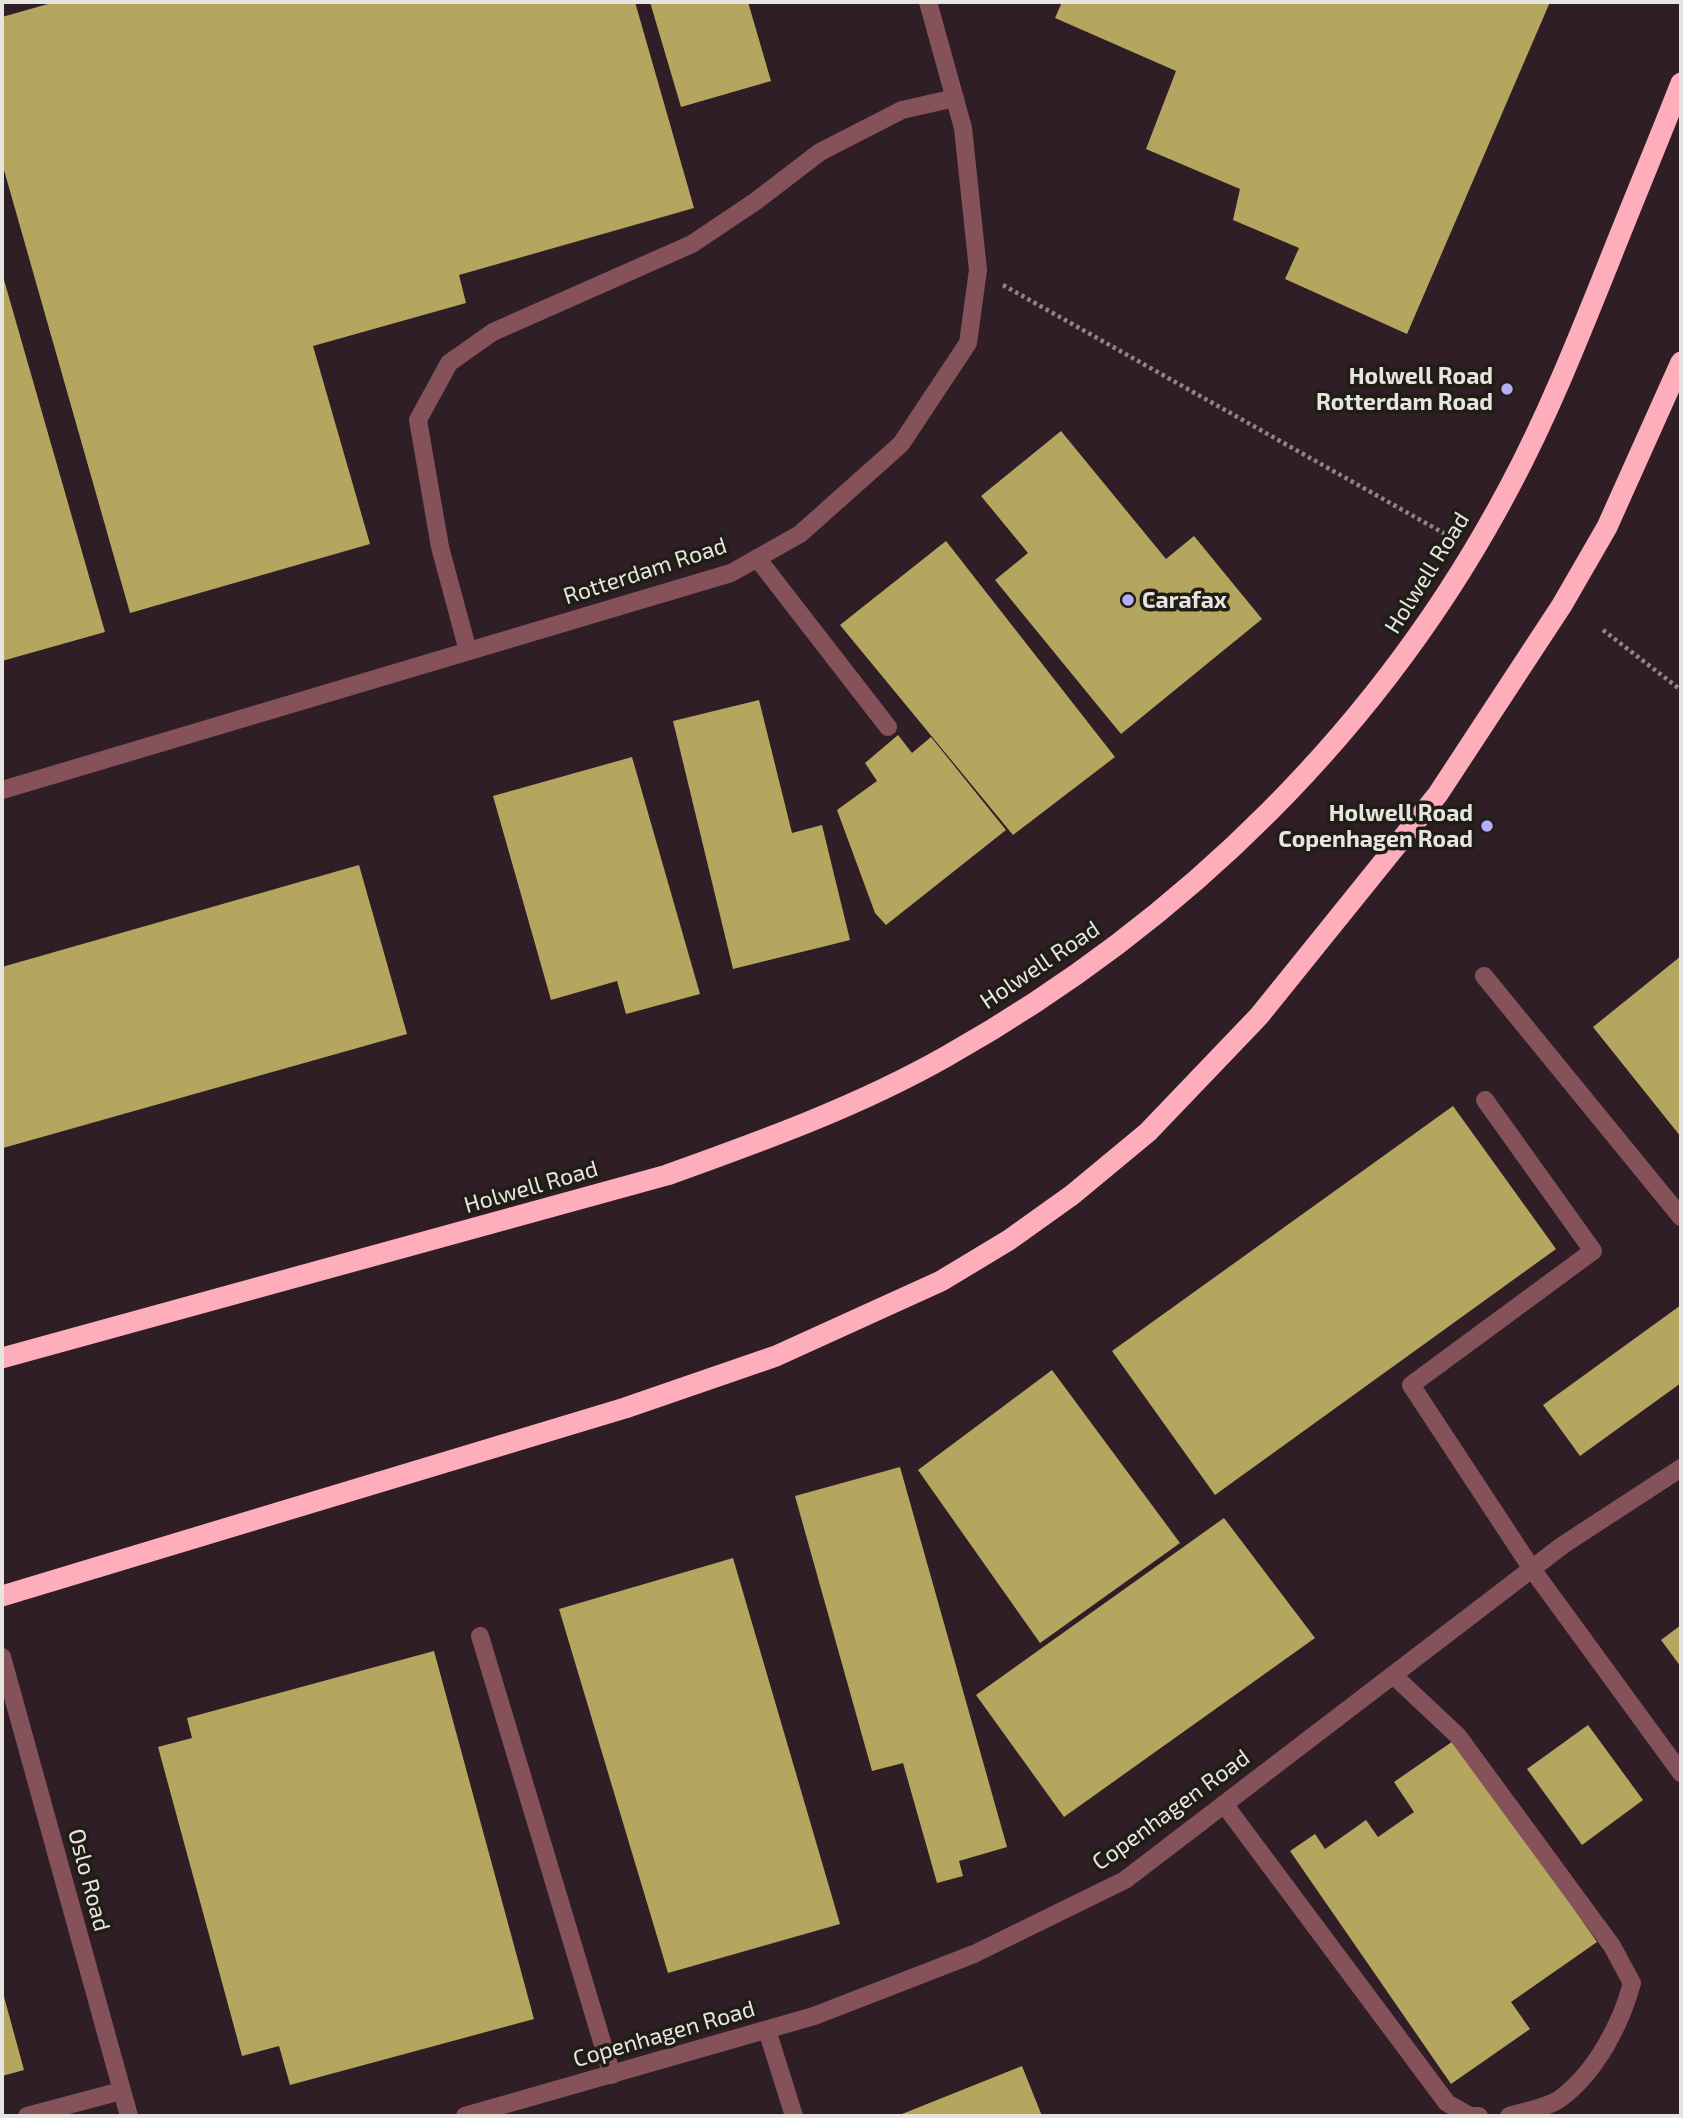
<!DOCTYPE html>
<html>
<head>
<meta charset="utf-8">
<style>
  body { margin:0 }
  #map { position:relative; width:1683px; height:2118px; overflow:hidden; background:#1f1d15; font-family:"Exo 2",sans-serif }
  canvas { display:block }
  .frame { position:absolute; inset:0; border:4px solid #e6e5df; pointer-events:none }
</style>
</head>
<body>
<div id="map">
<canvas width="1683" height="2118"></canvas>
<div class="frame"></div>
</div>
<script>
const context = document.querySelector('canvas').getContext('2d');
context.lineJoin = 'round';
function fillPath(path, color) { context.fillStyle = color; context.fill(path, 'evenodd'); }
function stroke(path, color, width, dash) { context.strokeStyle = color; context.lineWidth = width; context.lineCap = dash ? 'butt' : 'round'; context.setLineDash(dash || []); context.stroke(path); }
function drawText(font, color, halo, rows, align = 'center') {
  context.font = font + ' "Exo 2",sans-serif'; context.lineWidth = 7; context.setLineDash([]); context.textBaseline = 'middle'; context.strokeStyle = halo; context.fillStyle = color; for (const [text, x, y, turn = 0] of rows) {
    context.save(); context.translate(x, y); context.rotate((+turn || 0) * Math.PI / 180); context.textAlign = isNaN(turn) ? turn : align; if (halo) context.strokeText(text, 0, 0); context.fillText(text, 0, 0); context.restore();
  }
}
fillPath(new Path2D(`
  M2 2H1681V2116H2Z`), '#2f1e26');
fillPath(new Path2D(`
  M55 2H635L694 208 459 275 466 303 313 346 370 544 130 613 2 163V17Z
  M650 2H748L771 81 681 107Z
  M1062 2H1550L1407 334 1285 279 1299 248 1233 220 1240 189 1146 149 1176 71 1055 18Z
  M2 273 105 632 2 661Z
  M1061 431 1166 559 1194 536 1262 619 1121 734 995 580 1028 553 981 496Z
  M946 541 1115 757 1013 835 840 625Z
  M759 700 792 833 822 825 850 940 733 969 673 721Z
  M898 735 912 753 931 737 1006 830 886 925 875 913 837 810 877 781 865 763Z
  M632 757 700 994 626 1014 617 981 551 1000 493 796Z
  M359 865 407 1034 3 1148 2 967Z
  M1681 956V1137L1593 1027Z
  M1453 1106 1556 1249 1215 1495 1112 1351Z
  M1681 1305V1383L1580 1456 1543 1405Z
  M1052 1370 1180 1543 1040 1643 918 1470Z
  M900 1467 1007 1847 959 1861 963 1876 937 1883 903 1763 872 1771 795 1496Z
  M1224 1518 1315 1638 1064 1817 976 1695Z
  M733 1558 840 1924 668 1973 559 1609Z
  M1681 1625V1667L1661 1640Z
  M434 1651 534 2019 290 2085 279 2046 242 2056 158 1747 192 1738 187 1718Z
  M1588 1725 1643 1800 1582 1845 1527 1769Z
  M1456 1739 1597 1942 1511 2002 1530 2029 1451 2084 1290 1851 1315 1834 1325 1849 1366 1820 1378 1837 1414 1812 1394 1782Z
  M3 1993 24 2070 2 2076V1994Z
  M1022 2066 1042 2116H897Z`), '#b5a65f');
stroke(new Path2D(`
  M1003 285 1447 535
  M1603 630 1681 690`), '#8a8982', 4.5, [3.5, 3.5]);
stroke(new Path2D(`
  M757 558 888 727
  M468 651 440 547 418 420 449 363 493 332 692 244 756 201 820 152 902 110 955 98
  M2 790 731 573 800 534 901 444 968 343 978 270 963 128 928 2
  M1484 976 1681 1217
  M1485 1100 1593 1251 1411 1385 1532 1569 1681 1773
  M480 1636 612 2075
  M2 1657 129 2116
  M1393 1675 1458 1736 1612 1946 1632 1983C1621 2024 1596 2072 1561 2098 1548 2108 1524 2111 1509 2116
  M1224 1804 1447 2103 1470 2116H1479
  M767 2030 794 2116
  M27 2116 121 2091
  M465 2116 814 2016 974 1954 1125 1880 1563 1545 1681 1468`), '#86525a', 18);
stroke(new Path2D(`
  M2 1358 667 1175C762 1141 859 1106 947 1056 1183 923 1383 727 1510 486 1549 413 1580 334 1611 257 1634 199 1658 142 1681 83
  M2 1596 625 1408 776 1356 941 1281 1009 1240 1072 1195 1148 1132 1259 1016 1438 794 1562 605 1607 527 1681 362`), '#fdaeba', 21);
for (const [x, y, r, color] of [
  [1507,389,7,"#b6acf8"],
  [1128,600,7,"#b6acf8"],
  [1487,826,7,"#b6acf8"]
]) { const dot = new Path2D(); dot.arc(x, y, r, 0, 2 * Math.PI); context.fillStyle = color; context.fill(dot); stroke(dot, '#1f1d15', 2.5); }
drawText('bold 23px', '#e6e5df', '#1f1d15', [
  ["Holwell Road",1493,376],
  ["Rotterdam Road",1493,402],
  ["Carafax",1142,600,"left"],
  ["Holwell Road",1473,813],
  ["Copenhagen Road",1473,839]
], 'right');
drawText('23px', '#e6e5df', '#1f1d15', [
  ["Rotterdam Road",645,571,-18],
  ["Holwell Road",1427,573,-58],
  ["Holwell Road",1040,965,-34],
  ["Holwell Road",531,1187,-16],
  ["Copenhagen Road",1171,1810,-36],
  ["Oslo Road",89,1880,75],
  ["Copenhagen Road",664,2034,-16]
]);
</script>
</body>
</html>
